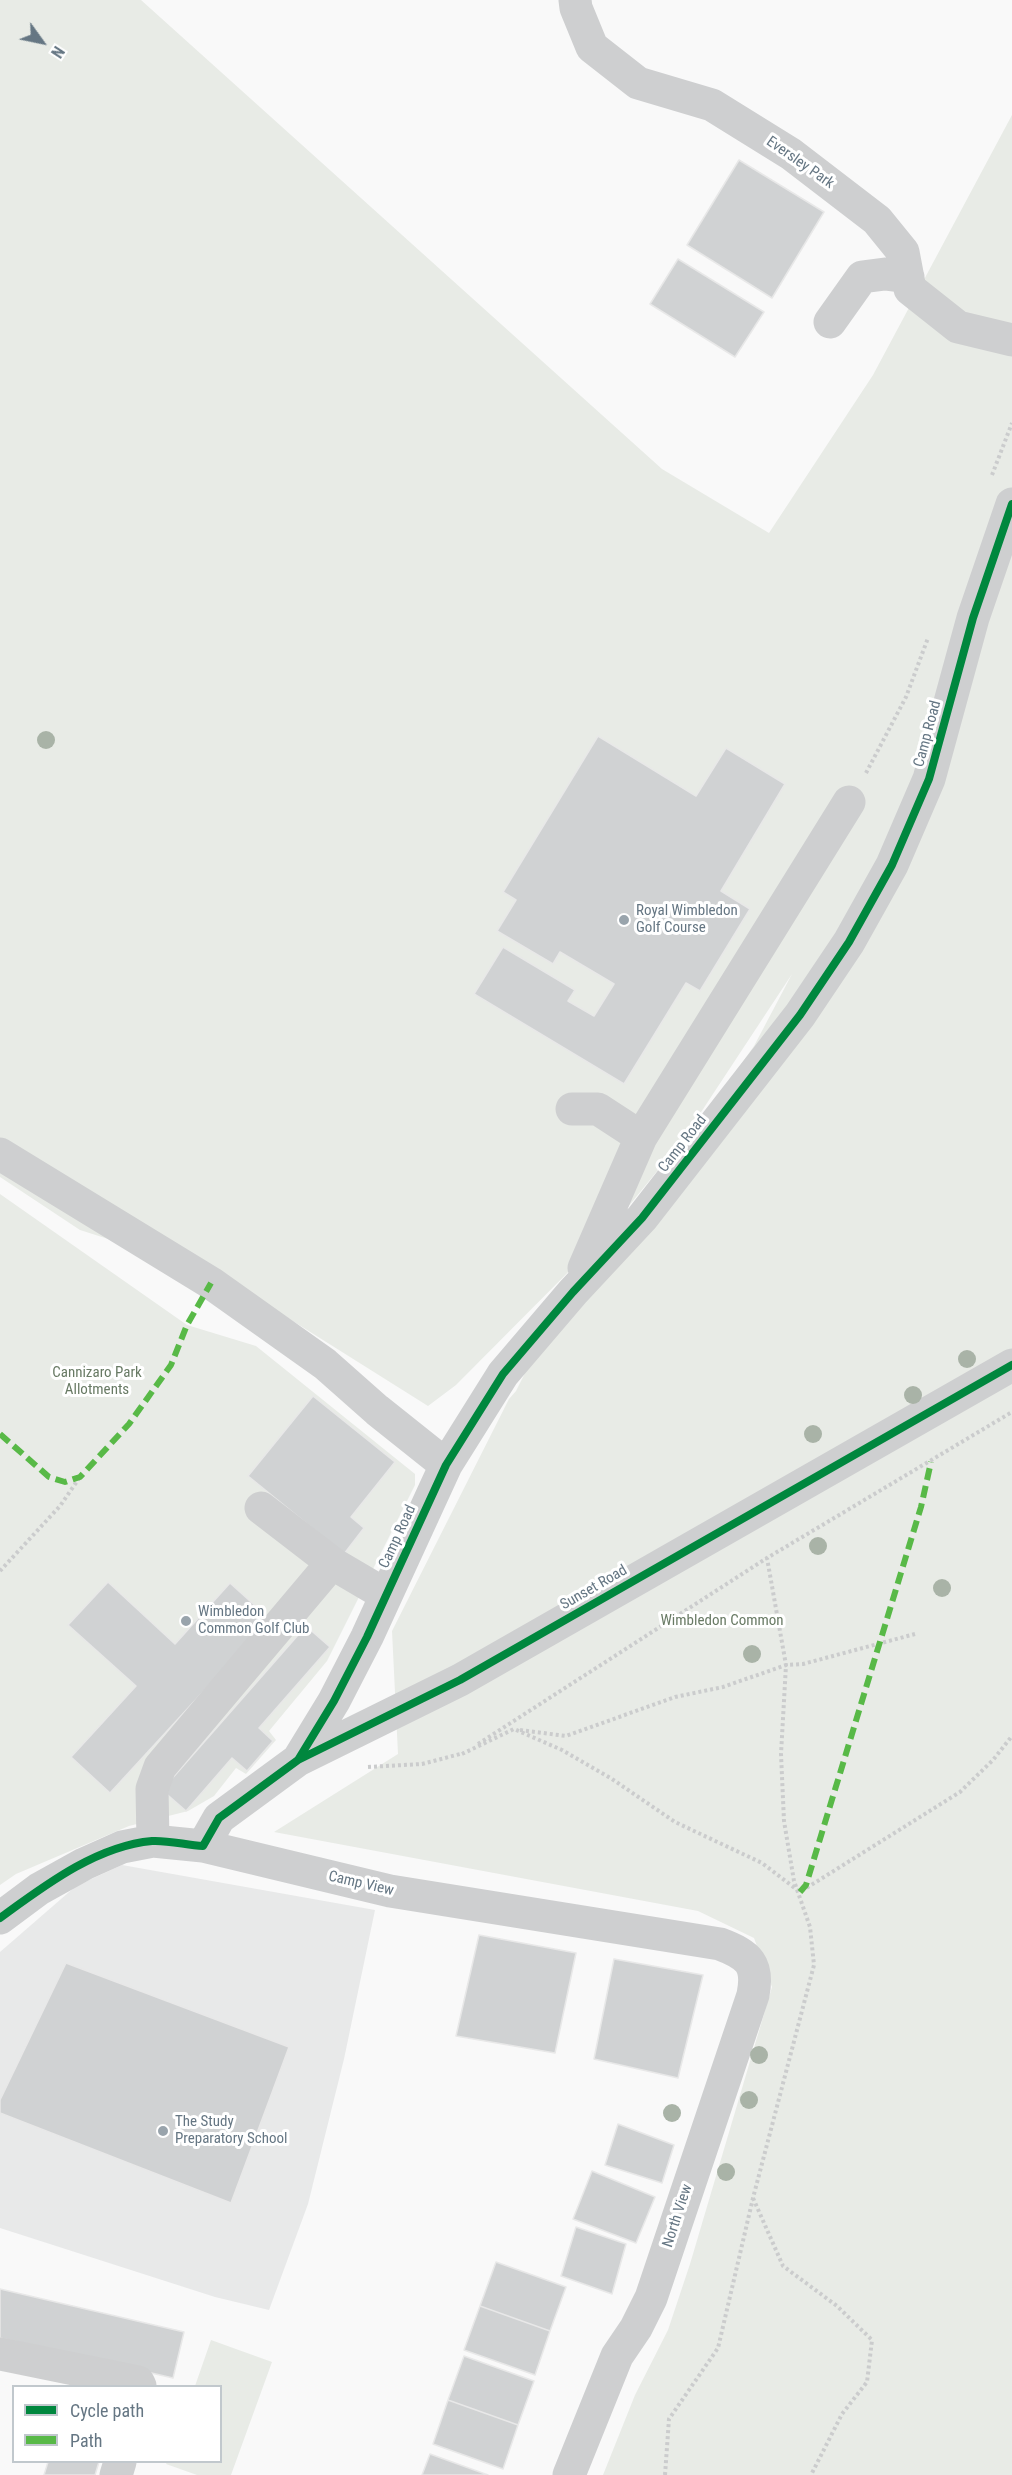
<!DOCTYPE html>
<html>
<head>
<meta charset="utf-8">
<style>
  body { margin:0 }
  #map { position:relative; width:1012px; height:2475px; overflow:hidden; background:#f9f9f9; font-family:"Roboto Condensed",sans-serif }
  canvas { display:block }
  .legend { position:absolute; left:12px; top:2385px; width:210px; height:78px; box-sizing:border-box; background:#fff; border:2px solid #c1c8cd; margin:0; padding:8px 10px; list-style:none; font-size:18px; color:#657683 }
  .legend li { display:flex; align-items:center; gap:12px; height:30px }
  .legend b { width:30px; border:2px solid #c1c8cd }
  .north { position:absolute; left:12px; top:12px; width:60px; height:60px; -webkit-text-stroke:4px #fff; paint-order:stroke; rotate:123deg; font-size:16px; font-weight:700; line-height:24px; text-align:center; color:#657683 }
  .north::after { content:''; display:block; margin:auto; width:21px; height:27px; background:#657683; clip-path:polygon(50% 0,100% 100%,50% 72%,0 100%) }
</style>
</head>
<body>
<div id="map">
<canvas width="1012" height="2475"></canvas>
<ul class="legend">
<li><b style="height:8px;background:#00873e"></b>Cycle path</li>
<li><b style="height:8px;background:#58b947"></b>Path</li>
</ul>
<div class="north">N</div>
</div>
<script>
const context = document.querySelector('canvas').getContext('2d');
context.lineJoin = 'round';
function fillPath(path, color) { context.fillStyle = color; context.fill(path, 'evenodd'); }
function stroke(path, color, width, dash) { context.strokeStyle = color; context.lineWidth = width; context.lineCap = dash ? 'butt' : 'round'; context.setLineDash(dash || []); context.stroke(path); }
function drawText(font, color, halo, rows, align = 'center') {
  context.font = font + ' "Roboto Condensed",sans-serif'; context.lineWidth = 6; context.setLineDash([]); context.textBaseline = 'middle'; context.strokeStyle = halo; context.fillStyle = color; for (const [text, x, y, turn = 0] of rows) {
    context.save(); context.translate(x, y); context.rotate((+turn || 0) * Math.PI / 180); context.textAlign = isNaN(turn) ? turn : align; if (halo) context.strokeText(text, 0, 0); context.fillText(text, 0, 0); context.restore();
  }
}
fillPath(new Path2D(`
  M122 1865 375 1910 344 2059 308 2204 269 2310 215 2297 0 2228V1952L76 1886Z`), '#e8e9e9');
fillPath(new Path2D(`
  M0 0H141L662 469 769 533 873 375 1012 115V2475H603L635 2395 668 2330 690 2264 772 1987 754 1938 698 1911 274 1832 398 1754 392 1631 509 1399 516 1391 533 1357 754 1046 792 974 684 1138 606 1234 456 1385 428 1406 218 1274 80 1230 0 1177Z
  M0 1194 187 1325 256 1346 415 1474V1485L327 1661 269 1731 276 1740 246 1774 236 1768 214 1796 188 1811 129 1826 16 1874 0 1885Z
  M211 2340 272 2362 231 2475H197L166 2464 167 2462H220V2386H195Z`), '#e8ebe6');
const building = new Path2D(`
  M739 160 824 212 772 298 687 245Z
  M678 259 764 312 735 357 650 304Z
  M598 736 696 796 726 748 785 784 721 891 750 909 700 991 686 983 624 1084 474 994 503 947 575 990 568 1001 594 1016 614 984 560 952 553 964 497 931 516 900 503 892Z
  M313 1396 395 1462 351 1517 364 1528 344 1554 248 1476Z
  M108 1582 175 1644 230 1583 270 1619 110 1793 71 1757 136 1686 68 1625Z
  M306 1626 330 1647 259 1728 273 1741 247 1771 232 1758 186 1811 162 1790Z
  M479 1935 576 1953 555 2053 456 2036Z
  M614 1959 703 1975 678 2078 594 2059Z
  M66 1963 289 2047 231 2203 0 2113V2100Z
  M618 2124 674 2145 662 2183 605 2165Z
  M592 2171 655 2197 636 2243 573 2219Z
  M576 2227 626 2244 612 2294 561 2276Z
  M496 2262 566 2287 550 2331 480 2306Z
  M0 2289 184 2332 173 2378 0 2338Z
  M480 2306 550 2331 535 2375 464 2350Z
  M464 2356 534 2381 518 2425 448 2400Z
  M448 2400 518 2425 503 2469 433 2444Z
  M430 2454 488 2475H422Z
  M48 2462H99L95 2475H44Z`);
fillPath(building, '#d0d2d3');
stroke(building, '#e8e8e8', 1.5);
stroke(new Path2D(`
  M992 475 1012 423
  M866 773 906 697 928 638
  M0 1571 60 1506 80 1477
  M520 1730 566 1736 675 1697 723 1687 786 1665 803 1664 915 1634
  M478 1744 767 1558
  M462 1754 514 1729 562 1750 612 1779 675 1822 762 1863 800 1892 960 1792 993 1760 1012 1736
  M368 1767 422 1764 464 1753
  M753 2198 783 2266 837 2306 872 2340 867 2382 842 2414 811 2475
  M665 2475 669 2419 718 2348 753 2198 814 1965 810 1927 794 1881 784 1821 781 1754 786 1665 767 1558 1012 1412`), '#cbcccd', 4, [3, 3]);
stroke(new Path2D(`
  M575 0 576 8 592 47 638 83 712 105 791 154 877 220 903 252 910 289 958 327 1012 340
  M830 322 862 277 885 274 908 277
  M572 1109H598L641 1137
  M0 1154 211 1283 325 1364 377 1410 446 1465
  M584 1268 641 1137 849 802
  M261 1508 335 1565 386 1595
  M298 1760 334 1701 367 1637 446 1465 503 1374 573 1292 642 1218 800 1015 849 942 892 865 929 779 973 618 1012 504
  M153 1841 152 1789 160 1767 332 1563
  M203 1846 219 1818 298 1760 460 1680 1012 1365
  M0 1918 39 1889 84 1864 122 1847 153 1841 203 1846 390 1891 720 1944C749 1955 759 1964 753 1995L651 2298 636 2328 617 2356 569 2475
  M0 2354 138 2382 140 2386
  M116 2475 120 2462`), '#cecfd0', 33);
stroke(new Path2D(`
  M0 1434 49 1477 65 1482 80 1477 129 1424 171 1365 187 1325 211 1283
  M800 1892 806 1885 921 1507 931 1462`), '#58b947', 6, [12, 6]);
stroke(new Path2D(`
  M298 1760 334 1701 367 1637 446 1465 503 1374 573 1292 642 1218 800 1015 849 942 892 865 929 779 973 618 1012 504
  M0 1918C44 1886 96 1846 152 1841 168 1840 186 1845 203 1846L219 1818 298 1760 460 1680 1012 1365`), '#00873e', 8);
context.fillStyle = '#a9b3a7';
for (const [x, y] of [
  [46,740],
  [967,1359],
  [913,1395],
  [813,1434],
  [818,1546],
  [942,1588],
  [752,1654],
  [759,2055],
  [749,2100],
  [672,2113],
  [726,2172]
]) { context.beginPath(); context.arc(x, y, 9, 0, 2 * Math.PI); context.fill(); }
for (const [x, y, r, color] of [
  [624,920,6,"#99a4ac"],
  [186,1621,6,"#99a4ac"],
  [163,2131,6,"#99a4ac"]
]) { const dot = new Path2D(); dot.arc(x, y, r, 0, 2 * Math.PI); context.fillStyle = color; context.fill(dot); stroke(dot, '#fff', 2); }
drawText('15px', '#657683', '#fff', [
  ["Eversley Park",800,163,35],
  ["Camp Road",928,734,-75],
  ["Camp Road",683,1144,-52],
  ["Camp Road",398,1537,-65],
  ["Sunset Road",594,1588,-30],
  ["Camp View",361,1884,13],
  ["North View",678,2216,-72]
]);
drawText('15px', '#657683', '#fff', [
  ["Royal Wimbledon",636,911],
  ["Golf Course",636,928],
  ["Wimbledon",198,1612],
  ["Common Golf Club",198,1629],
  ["The Study",175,2122],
  ["Preparatory School",175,2139]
], 'left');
drawText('15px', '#687a64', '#fff', [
  ["Cannizaro Park",97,1373],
  ["Allotments",97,1390],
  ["Wimbledon Common",722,1621]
]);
</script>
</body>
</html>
